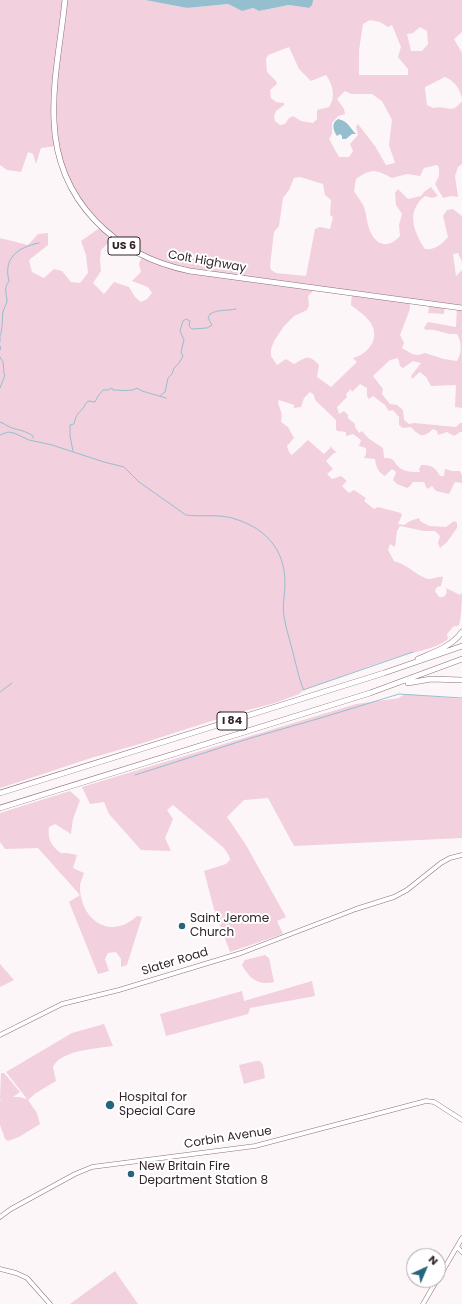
<!DOCTYPE html>
<html>
<head>
<meta charset="utf-8">
<style>
  body { margin:0 }
  #map { position:relative; width:462px; height:1304px; overflow:hidden; background:#fdf6f8; font-family:Poppins,sans-serif }
  canvas { display:block }
  .north { position:absolute; left:406px; top:1248px; width:40px; height:40px; box-sizing:border-box; background:#fff; border:1px solid #ada8aa; border-radius:50%; rotate:44deg; font-size:11px; font-weight:700; line-height:16px; text-align:center; color:#32252b }
  .north::after { content:''; display:block; margin:auto; width:14px; height:18px; background:#26657a; clip-path:polygon(50% 0,100% 100%,50% 72%,0 100%) }
</style>
</head>
<body>
<div id="map">
<canvas width="462" height="1304"></canvas>
<div class="north">N</div>
</div>
<script>
const context = document.querySelector('canvas').getContext('2d');
context.lineJoin = 'round';
function fillPath(path, color) { context.fillStyle = color; context.fill(path, 'evenodd'); }
function stroke(path, color, width, dash) { context.strokeStyle = color; context.lineWidth = width; context.lineCap = dash ? 'butt' : 'round'; context.setLineDash(dash || []); context.stroke(path); }
function drawText(font, color, halo, rows, align = 'center') {
  context.font = font + ' Poppins,sans-serif'; context.lineWidth = 4; context.setLineDash([]); context.textBaseline = 'middle'; context.strokeStyle = halo; context.fillStyle = color; for (const [text, x, y, turn = 0] of rows) {
    context.save(); context.translate(x, y); context.rotate((+turn || 0) * Math.PI / 180); context.textAlign = isNaN(turn) ? turn : align; if (halo) context.strokeText(text, 0, 0); context.fillText(text, 0, 0); context.restore();
  }
}
fillPath(new Path2D(`
  M0 0H145L187 8 228 4 242 11 253 8 259 11 289 5 309 8 313 1V0H462V32L454 39 462 53V99C460 89 455 81 445 77L425 87V89L427 105 433 108C447 104 451 116 462 101V164L458 167 455 176 458 197 451 196 443 198 435 184 439 176V168L437 165 424 168 420 176 407 174 392 178C376 170 372 168 356 179L354 191C357 196 362 202 364 207 367 216 367 227 372 235 380 248 391 246 400 236L399 225 402 214 396 205 395 193 398 189 408 199 421 196 424 192 431 187 438 196 432 198 425 196C406 211 413 231 425 249 435 250 441 245 448 237L443 216 447 210 453 209 462 216V262L458 253 453 254 456 276 462 270V408L455 407 456 385 431 386 426 377 420 372 412 379 411 376 421 363 413 361 403 368 400 366 398 358 390 360 373 376 383 389 382 394 390 404 397 405 403 410 404 420 409 424 414 423 456 427 460 423H462V432H460L454 436 447 432 438 435 437 431 433 429C423 438 420 437 411 427L403 428 399 425V417L393 410 389 411 385 405 373 396 369 399 367 396V388L360 384 352 392 351 389 346 394 347 397 337 407 339 414 344 411 348 415V418L355 424V427L359 433 362 431 368 438 383 448 384 458C396 457 393 463 400 468 405 472 413 472 420 472L419 469 421 465C432 465 435 467 440 476H444L445 469 452 471H460L462 476V483L455 482 449 494 436 491 432 486 427 489 424 482H413L410 486 407 488 397 484 393 480 396 472 392 469 385 476C378 472 376 467 375 459L364 458 366 454V448L359 446 361 440 353 434 346 436V432L337 431 336 429V420L315 400 314 395 310 392 304 398 301 407 294 408V405L279 400 278 402C280 412 283 411 281 422L288 427 294 438 287 446 289 452 292 455 308 440 324 454 330 448V446L337 453H334L326 461 333 469 327 474 332 479 341 476 347 481 342 486 349 493 354 490 366 498 364 501 374 509 378 507 401 513 402 515 398 524 404 525 410 521 419 518 420 521 429 526 446 527 454 521 457 523V528L447 542 440 548 438 543 440 536 435 531H424L400 526 397 531 395 547 390 544 388 550 394 561C406 564 414 573 425 578 431 581 437 576 443 577L441 586 437 587 435 591 439 597C445 598 448 594 446 588L460 595 462 593C462 598 461 622 459 625 457 627 456 625 453 627 451 629 449 632 447 634L448 639C435 650 411 652 394 658 363 668 334 680 303 690L299 694 275 703 233 714 143 743 91 758 31 778 0 788V238L28 245 38 234 48 233V245L29 260 32 272 44 278 54 269 62 271 71 282 80 283 88 273 86 255 81 241 101 227 71 186 57 146 41 148 36 164 33 154 28 152 21 172 7 170 0 165ZM370 20 380 22 388 27 392 25 401 47 398 57 408 69V75H359V50L363 24ZM420 27 427 31 428 44 422 51H411L407 34 413 33ZM289 47 299 69 311 81 326 75C333 85 336 97 329 107L317 110V119L313 123 301 121 293 116 289 118 285 124 280 125 275 121 274 116 276 111 284 105V103L276 102 271 98 270 90 277 84 276 81 267 72 266 59 268 55ZM345 91 351 94H372L382 101 392 120 389 145 395 163 386 165 375 146 358 124 356 127 358 135 350 144 353 151 349 157H339L329 139 332 134V123L338 116 345 114 344 109 337 99ZM300 177 323 184 325 195 331 200 330 215 333 217 330 229 320 227 315 229 306 276 276 273 271 270 270 266 274 232 279 226 283 198 289 190 294 178ZM113 238 142 256 139 264 141 272 132 281 148 287 152 293 147 299 141 302 135 297 129 287 114 282 104 294 93 283 101 271 100 260 101 250ZM316 288 352 292 351 305C357 310 365 315 370 322 381 337 369 354 353 358L357 362 331 387 317 377 319 365C309 354 306 357 294 364L286 359 277 365 271 356V349L274 341 284 326 294 316 307 310 309 305 308 296ZM410 300 430 303 428 313 444 314 445 305 457 307 456 327 428 322 424 328 426 330C439 328 443 335 457 334 462 342 462 353 457 361L444 359 425 353 418 355 412 354 402 348 404 343 400 335 410 309Z
  M404 694 462 699V838L294 846 268 798 244 800 227 817 246 845 286 917 277 921 283 934 230 952 214 909 204 871 226 864 230 860 229 856 224 848 173 805 167 810 173 819 165 838 171 851 141 850 109 814 104 802 90 804 82 787 356 704 399 698Z
  M70 791 80 800 73 819 71 834 55 824 49 827C47 839 52 847 61 853H67L77 855 73 868 84 873C83 876 81 881 80 885 79 918 109 942 137 916L142 917 127 965 121 967V959L116 952 108 953 105 959 109 971 98 974 69 902 80 895 38 848 5 849 0 842V813Z
  M265 955 269 958 274 982C258 986 249 978 242 965L245 960Z
  M0 964 14 980 0 987Z
  M312 981 315 996 250 1008 248 1014 166 1036 160 1014 242 991 244 1001Z
  M104 1024 113 1046C95 1049 61 1050 53 1067L56 1081 36 1093 28 1100 37 1113 40 1124 19 1137 8 1141 5 1139 0 1125V1101L2 1100H0L1 1073H4L20 1092 13 1097H19L27 1099 6 1072 72 1033Z
  M256 1061H260L263 1065 265 1078 244 1084 239 1065Z
  M115 1271 138 1304H70Z`), '#f2d0dd');
fillPath(new Path2D(`
  M145 0H313V1L312 5 309 8 289 5 259 11 253 8 242 11 228 4 187 8Z
  M338 119C348 121 350 128 356 134H352L346 139H342V136L340 134 337 136C333 130 331 123 338 119Z`), '#95bfcf');
stroke(new Path2D(`
  M0 336C3 328 2 319 3 311 4 308 6 305 7 302 7 294 3 289 9 281 3 258 18 247 39 243
  M0 342V337
  M0 346 1 349 0 350
  M0 357 3 362 4 374 5 375 0 388
  M160 396 165 392 168 378 172 374 174 368 179 363 183 356 181 352 184 340 180 331 183 321 186 319 190 321 189 326 192 329 207 328 212 325 208 318 210 314C219 309 226 311 236 309
  M0 422C4 423 8 427 12 428 19 430 26 431 33 436V438
  M0 435 8 432 14 433 29 440 52 445 104 462 124 467 139 482 186 515C201 517 217 514 232 518 264 527 285 548 285 583 285 594 282 606 284 616 286 631 292 646 295 661 298 671 299 680 304 690
  M73 451 70 436V425L74 424C76 414 78 414 84 407 85 405 86 403 88 401L95 402 98 396 103 390H108L112 388 113 390C120 390 131 392 137 388L142 391 166 398
  M303 690 413 652
  M0 692 12 683
  M135 775 251 738 324 717 399 694 462 698`), '#95bfcf', 1);
const secondary = new Path2D(`
  M0 1035 62 1004 119 990 241 953 356 909 394 897 407 890 441 863 450 858 462 855
  M0 1217 11 1209 75 1174 92 1167 255 1146 426 1101 434 1102 462 1120
  M458 1248 462 1252
  M0 1269 16 1273 27 1278 50 1304
  M438 1279 462 1238
  M423 1304 437 1280`);
const highway = new Path2D(`
  M65 0C61 40 52 81 54 121 57 201 115 256 190 271L462 308
  M418 659C434 652 451 647 462 632
  M408 683 431 679 462 680
  M0 793 384 673 462 646
  M0 808 370 693 462 659`);
stroke(secondary, '#8d707c', 5);
stroke(highway, '#8d707c', 6);
stroke(secondary, '#fff', 4);
stroke(highway, '#fff', 5);
for (const [x, y, r, color] of [
  [182,926,4,"#26657a"],
  [110,1105,5,"#26657a"],
  [131,1174,4,"#26657a"]
]) { const dot = new Path2D(); dot.arc(x, y, r, 0, 2 * Math.PI); context.fillStyle = color; context.fill(dot); stroke(dot, '#fff', 1.5); }
for (const [x, y, w] of [
  [124,246,32],
  [232,721,30]
]) { const box = new Path2D(); box.roundRect(x - w / 2, y - 9, w, 18, 3); context.fillStyle = '#fff'; context.fill(box); stroke(box, '#32252b', 1); }
drawText('bold 11px', '#32252b', null, [
  ["US 6",124,246],
  ["I 84",232,721]
]);
drawText('12px', '#32252b', '#fff', [
  ["Colt Highway",207,262,10],
  ["Slater Road",175,962,-17],
  ["Corbin Avenue",228,1138,-9]
]);
drawText('12px', '#32252b', '#fff', [
  ["Saint Jerome",190,919],
  ["Church",190,933],
  ["Hospital for",119,1098],
  ["Special Care",119,1112],
  ["New Britain Fire",139,1167],
  ["Department Station 8",139,1181]
], 'left');
</script>
</body>
</html>
